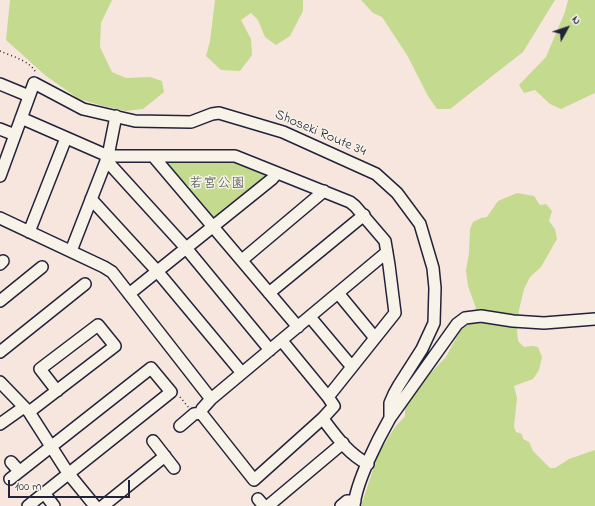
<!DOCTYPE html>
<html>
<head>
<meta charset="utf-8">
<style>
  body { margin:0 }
  #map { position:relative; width:595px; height:506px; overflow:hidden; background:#f7e6dd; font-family:"Indie Flower",sans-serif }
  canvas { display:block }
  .north { position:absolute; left:547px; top:8px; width:40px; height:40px; -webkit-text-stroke:3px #f7f3e8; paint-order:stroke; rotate:50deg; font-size:11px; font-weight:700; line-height:16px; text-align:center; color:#22223b }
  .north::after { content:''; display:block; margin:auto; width:14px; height:18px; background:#22223b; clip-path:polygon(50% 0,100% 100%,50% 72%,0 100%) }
  .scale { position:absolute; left:8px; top:480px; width:122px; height:18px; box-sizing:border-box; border:2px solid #22223b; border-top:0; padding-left:5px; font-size:12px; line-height:14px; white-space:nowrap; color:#22223b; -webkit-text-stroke:3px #f7f3e8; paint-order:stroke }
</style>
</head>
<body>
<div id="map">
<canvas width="595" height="506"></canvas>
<div class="north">N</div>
<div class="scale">100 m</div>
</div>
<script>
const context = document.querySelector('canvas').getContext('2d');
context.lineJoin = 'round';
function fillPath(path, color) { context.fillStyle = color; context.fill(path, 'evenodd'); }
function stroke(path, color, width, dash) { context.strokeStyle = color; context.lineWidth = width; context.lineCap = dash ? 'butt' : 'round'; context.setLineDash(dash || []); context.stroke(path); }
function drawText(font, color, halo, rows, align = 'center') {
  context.font = font + ' "Indie Flower","Klee One",sans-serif'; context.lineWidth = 3; context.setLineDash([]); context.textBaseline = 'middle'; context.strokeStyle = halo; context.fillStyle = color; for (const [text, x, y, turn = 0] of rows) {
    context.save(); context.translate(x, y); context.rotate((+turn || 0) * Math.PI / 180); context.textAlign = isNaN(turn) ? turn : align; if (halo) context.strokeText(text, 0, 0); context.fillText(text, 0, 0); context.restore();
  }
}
fillPath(new Path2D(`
  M10 0H112L101 23 100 47 112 72 126 78 150 77 162 81 164 92 143 109 126 111 103 106 79 99 46 76 6 40Z
  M215 0H303V11L290 36 276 45 265 37 258 20 251 13 241 20 251 39 252 55 240 71 221 70 206 56 210 41Z
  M361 0H555L523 52 450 109H437L428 96 407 55 382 17 373 13Z
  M568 0H595V93L561 109 550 104 535 90 524 93 519 85 546 57 565 12Z
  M163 157 237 160 268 173V179L213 223 160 162Z
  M517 193 534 196 540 205 546 204 552 211 549 221 555 229 557 239 541 267 530 277 524 289 519 310 517 331 518 341 524 347 532 346 538 347 542 357 539 370 533 379 514 386 517 398 514 427 516 432 522 434 523 439 529 442 533 451 550 468H555L569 459 595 450V506H361L378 454 395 427 405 416V407L415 389 446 357 456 338 462 329 473 321 476 308 468 286 466 270 469 253 470 229 473 222 481 218 487 217 498 201Z`), '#c4da8f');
const minor = new Path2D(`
  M0 84 29 96
  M0 129 15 135
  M153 156 298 327
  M106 160 186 248 270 350
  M0 176 34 83 83 109 135 121 191 122 212 114 219 113 283 132 376 174 397 193 420 224 433 268 435 288 434 323 422 349 399 385 394 394 390 403V418
  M91 199 157 271 242 373
  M0 218 104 267 112 272 211 399 202 409 201 413 254 480 323 418 334 406 328 397 395 313 389 265 385 241 355 206 350 202 235 156H108L21 118
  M29 232 66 138
  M71 251 108 156 116 116
  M242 260 324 191
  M0 264 3 261
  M269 293 364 215
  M338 293 375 338
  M129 294 272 179 277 173
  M0 301 42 267
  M310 317 352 367
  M282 341 328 397
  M0 352 85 284
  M0 382 29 412 68 473 95 506
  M211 399 387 252
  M29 412 115 346 98 325 40 369 57 391
  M323 418 326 423C338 439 350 455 368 464
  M0 424 24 407
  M180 426 194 414 201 413
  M153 441 174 468
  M11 462 19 471
  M10 479 151 368 171 392 28 506
  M44 493 54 506
  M258 499 264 506
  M103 506 165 456
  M268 506 343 443
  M341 506 347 501H355
  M354 506C356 482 378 439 390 418L457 324 465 318 481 316 513 321 544 323 595 319`);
stroke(minor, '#22223b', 14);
stroke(new Path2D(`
  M0 51C11 56 31 61 36 73
  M180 397 189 408`), '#22223b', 1.5, [1, 3]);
stroke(minor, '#f7f3e8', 11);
drawText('14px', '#22223b', '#f7f3e8', [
  ["Shoseki Route 34",320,134,23]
]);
drawText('14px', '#4a5050', '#f7f3e8', [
  ["若宮公園",217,185]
]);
</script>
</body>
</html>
